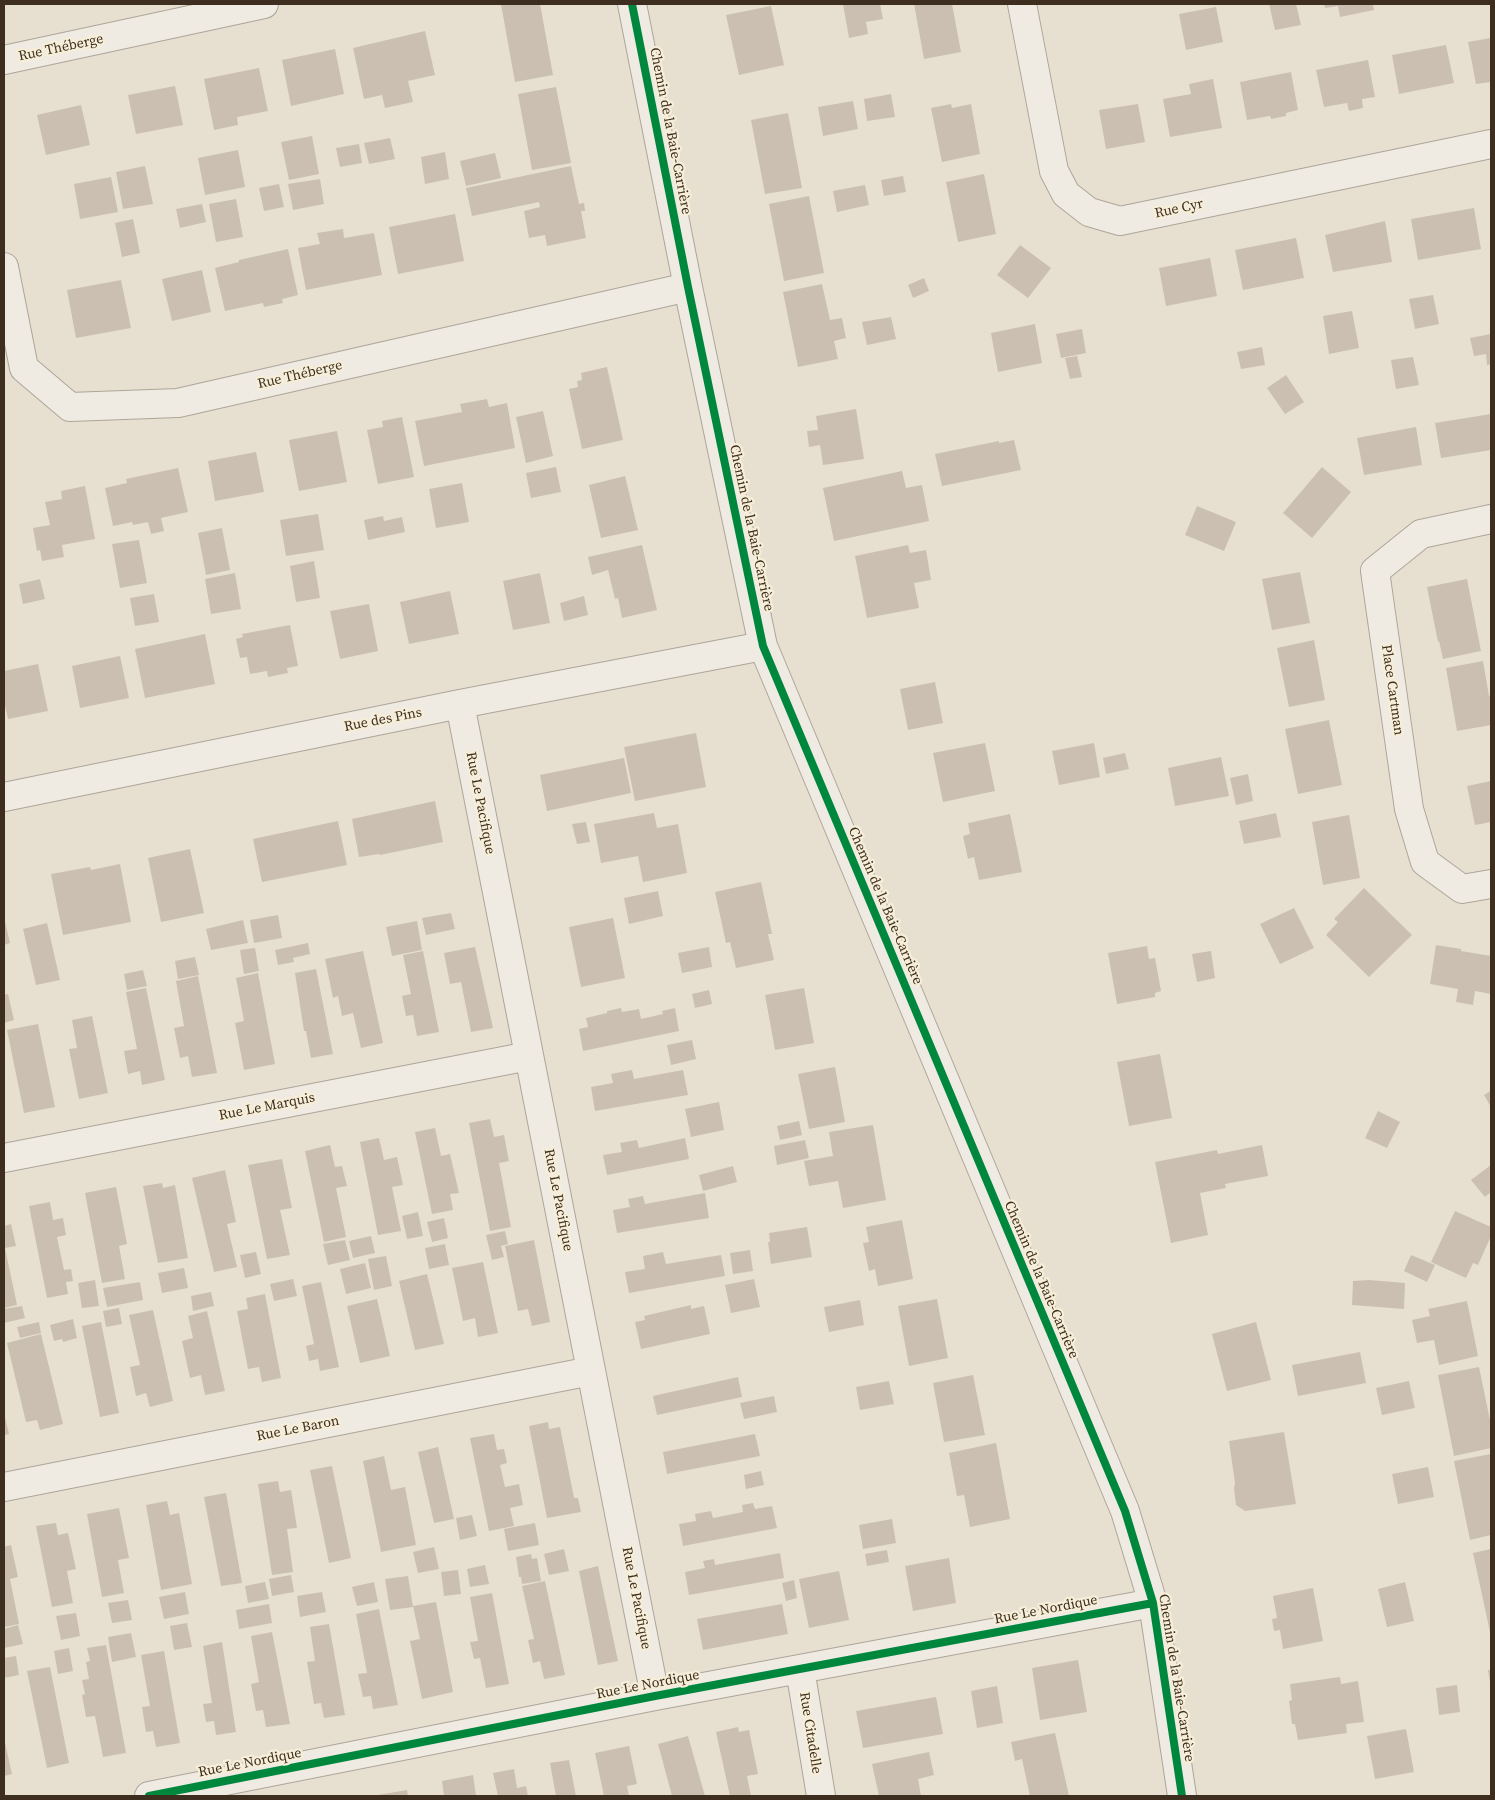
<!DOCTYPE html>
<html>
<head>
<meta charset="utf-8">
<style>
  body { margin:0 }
  #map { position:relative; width:1495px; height:1800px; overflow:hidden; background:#e7e0d1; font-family:"Source Serif 4",serif }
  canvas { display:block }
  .frame { position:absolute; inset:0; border:5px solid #3d2e20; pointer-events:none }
</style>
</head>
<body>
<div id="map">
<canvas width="1495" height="1800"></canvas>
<div class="frame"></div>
</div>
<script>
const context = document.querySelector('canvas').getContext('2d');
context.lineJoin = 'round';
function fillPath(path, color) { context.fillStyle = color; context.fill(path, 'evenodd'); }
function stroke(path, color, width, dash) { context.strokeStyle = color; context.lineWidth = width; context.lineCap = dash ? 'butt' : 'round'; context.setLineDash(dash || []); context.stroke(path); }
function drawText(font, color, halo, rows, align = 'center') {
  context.font = font + ' "Source Serif 4",serif'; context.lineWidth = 4.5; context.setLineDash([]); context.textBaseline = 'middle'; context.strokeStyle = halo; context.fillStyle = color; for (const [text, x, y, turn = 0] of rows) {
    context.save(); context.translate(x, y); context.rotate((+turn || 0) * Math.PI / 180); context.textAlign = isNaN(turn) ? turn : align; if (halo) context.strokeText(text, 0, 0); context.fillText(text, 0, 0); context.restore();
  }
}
fillPath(new Path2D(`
  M501 4H540L553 75 515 82Z
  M843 4H880L883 19 866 22 868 34 849 38Z
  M914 4H952L961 52 924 59Z
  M1269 4H1296L1301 25 1275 30Z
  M1324 4H1373L1374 10 1340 17 1338 6 1325 8Z
  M771 6 784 65 739 75 726 15Z
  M1216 7 1223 42 1186 50 1179 14Z
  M425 31 435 75 408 81 413 102 385 108 382 95 364 99 353 48Z
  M1491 38V82L1476 84 1468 42Z
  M1446 45 1454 83 1399 94 1392 55Z
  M335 49 344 94 291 106 282 60Z
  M1368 60 1375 97 1362 99 1363 108 1349 111 1347 103 1324 107 1316 70Z
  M259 68 268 111 237 117 238 125 214 130 204 79Z
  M1291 72 1298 110 1286 113V116L1271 119 1270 116 1247 120 1240 82Z
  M1213 79 1222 128 1170 137 1163 99 1191 94 1189 84Z
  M175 86 183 125 136 134 128 95Z
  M556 87 571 163 532 170 518 94Z
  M891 94 895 117 867 121 864 99Z
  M853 101 858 129 823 136 818 107Z
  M951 104 952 108 971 104 980 154 942 162 931 108Z
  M1138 104 1145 142 1106 149 1099 110Z
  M81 105 90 145 46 155 37 115Z
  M788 113 802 188 765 194 751 120Z
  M312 136 319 174 289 180 281 142Z
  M390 138 395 159 369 164 364 143Z
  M359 144 362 163 340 167 336 148Z
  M238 150 245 187 205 195 198 158Z
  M445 152 449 179 425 184 421 157Z
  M495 153 501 178 466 186 460 161Z
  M145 166 153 204 123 209 116 172Z
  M571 166 579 204 584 203 585 211H581L586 238 547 246 545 235 529 238 524 211 540 207 539 202 472 216 466 188Z
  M984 174 996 234 958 242 946 182Z
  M903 176 906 192 884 196 881 180Z
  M111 177 118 212 80 219 74 184Z
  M320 179 324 204 293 210 288 184Z
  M279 184 284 207 264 211 259 188Z
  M865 185 869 205 837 212 833 191Z
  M809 196 824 273 784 281 769 204Z
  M236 199 243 237 216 242 209 204Z
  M202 204 206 222 180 228 176 209Z
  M1474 208 1481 249 1418 260 1411 219Z
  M455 214 464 261 398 274 389 227Z
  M133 219 140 253 122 257 115 223Z
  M1385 221 1392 262 1333 272 1325 235Z
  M343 229 344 238 374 233 382 275 306 290 298 248 320 244 317 233Z
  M1296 238 1304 278 1243 290 1235 250Z
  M1020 245 1051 268 1028 298 997 275Z
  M288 249 298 295 282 299 283 303 264 307 263 303 225 311 215 268 239 262V260Z
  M1210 258 1217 296 1166 306 1159 268Z
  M202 270 211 312 172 321 162 279Z
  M924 278 929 291 913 298 908 285Z
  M121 280 131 328 76 338 67 290Z
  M822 284 830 320 842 318 846 338 834 341 838 359 798 367 783 292Z
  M1433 295 1439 324 1415 329 1409 299Z
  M1352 311 1359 348 1329 354 1323 316Z
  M891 317 896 339 867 345 862 322Z
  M1035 324 1042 363 998 372 991 333Z
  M1082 329 1086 353 1061 358 1056 334Z
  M1491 334V364L1487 365 1486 354 1474 356 1470 338Z
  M1262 347 1265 365 1241 369 1237 352Z
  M1077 356 1082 377 1070 379 1065 358Z
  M1413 357 1419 385 1396 389 1391 360Z
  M607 367 623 440 582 449 569 389 578 387 577 381 582 380 581 373Z
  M1286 375 1304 402 1285 414 1267 388Z
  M487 399 489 407 507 403 515 448 424 466 415 421 462 412 460 404Z
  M856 409 864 459 823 465 820 445 809 447 807 431 818 430 816 416Z
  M543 411 553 456 526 463 516 417Z
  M1491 414V450L1441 458 1435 423Z
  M402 417 414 477 378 484 367 430 383 427 382 421Z
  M1416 427 1422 465 1364 475 1357 438Z
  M337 431 347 482 299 491 289 440Z
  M1014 440 1021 470 942 486 935 454 999 441V443Z
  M256 452 264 492 215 501 208 461Z
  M556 467 561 492 531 498 526 473Z
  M1322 467 1351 492 1312 538 1283 513Z
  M178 468 188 512 161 518 164 531 151 534 148 522 133 525 132 522 113 526 105 488 127 483 126 479Z
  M902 471 906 488 922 485 929 521 834 541 823 488Z
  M625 476 638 530 601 538 589 485Z
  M462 483 469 522 436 528 429 489Z
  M85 486 95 539 62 545 64 557 42 561 40 550 37 551 33 528 50 525 45 502 62 499 61 491Z
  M1197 506 1236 522 1224 551 1185 535Z
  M318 514 324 550 286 556 280 520Z
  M383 516 384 521 402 517 405 532 368 540 364 520Z
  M222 528 230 570 206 575 198 533Z
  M139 540 147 583 120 588 112 544Z
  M642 545 657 610 622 618 618 598 615 599 608 570 592 575 588 557Z
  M908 545 910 553 926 550 931 580 914 583 919 608 867 618 855 556Z
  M314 561 320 598 296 602 290 566Z
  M1300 572 1310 623 1272 630 1262 579Z
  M235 573 241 609 211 614 205 579Z
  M540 573 550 623 513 630 503 581Z
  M40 579 45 599 23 604 19 584Z
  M1467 579 1481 651 1443 659 1439 641 1438 642 1427 587Z
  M450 591 459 634 409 644 400 602Z
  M154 594 159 622 135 626 130 598Z
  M584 596 588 615 564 621 560 603Z
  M369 604 378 651 340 659 330 611Z
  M290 625 298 666 287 668 288 673 268 677 267 671 250 674 247 657 240 658 236 639 243 637 242 634Z
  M205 634 215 684 145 698 135 649Z
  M1314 640 1325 700 1289 707 1277 648Z
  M120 656 129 698 80 708 72 666Z
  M1483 661 1489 696 1491 695V725L1457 731 1446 668Z
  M38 664 48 711 8 719 4 701V671Z
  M935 682 943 723 908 730 900 689Z
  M1329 720 1342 785 1298 794 1285 729Z
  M696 733 706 787 635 801 624 747Z
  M985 743 995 791 943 802 933 753Z
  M1094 743 1100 777 1059 785 1052 751Z
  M1125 753 1129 769 1106 774 1103 758Z
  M1221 757 1229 796 1175 806 1168 768Z
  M624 758 631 793 547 811 540 775Z
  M1248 774 1253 801 1236 805 1230 778Z
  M1491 781V822L1475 825 1467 786Z
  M435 801 443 842 380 855 379 854 359 857 352 819Z
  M654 813 657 828 678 824 687 873 643 882 638 856 601 863 594 824Z
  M1276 813 1281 837 1244 844 1239 821Z
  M1010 814 1022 872 979 880 974 857 968 859 963 836 970 834 968 823Z
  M1349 815 1360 878 1323 885 1312 822Z
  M338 821 347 865 262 882 253 839Z
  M586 822 590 842 577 844 572 824Z
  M190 849 204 913 161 922 148 858Z
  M120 864 131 922 63 935 51 874 90 867 91 870Z
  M761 882 772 934H768L774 960 736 968 730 942 726 943 715 892Z
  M1364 888 1412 935 1369 977 1326 935 1338 922 1334 919Z
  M658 891 663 916 629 924 624 898Z
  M1294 908 1314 948 1280 964 1260 924Z
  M451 913 455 929 426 935 422 918Z
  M278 915 282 938 254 943 250 920Z
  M4 917 10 943 4 945Z
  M613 918 625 978 581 987 569 927Z
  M243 920 248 943 211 950 206 929Z
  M417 921 422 950 392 956 386 927Z
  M47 923 60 980 36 985 23 929Z
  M308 943 310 954 293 958 294 962 278 965 275 950Z
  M1436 945 1461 949V951L1491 956V994L1475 991 1473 1005 1456 1002 1458 989 1430 984Z
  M1147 946 1149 959 1155 958 1161 991 1155 993V997L1117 1004 1108 953Z
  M475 947 493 1028 471 1032 461 982 450 984 444 953Z
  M709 947 712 967 682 973 678 953Z
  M255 948 259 971 244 974 240 950Z
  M363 951 383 1043 361 1048 353 1013 342 1016 338 996 333 998 325 959Z
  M423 951 439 1032 417 1036 413 1015 406 1016 402 996 411 994 403 955Z
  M1211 951 1215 978 1197 982 1192 954Z
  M195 957 199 975 178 979 175 961Z
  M316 969 333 1054 311 1058 306 1031H304L295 973Z
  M143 970 147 986 127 990 124 974Z
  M258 973 275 1064 244 1070 235 1023 244 1021 236 978Z
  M198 976 217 1073 192 1077 188 1056 180 1058 174 1028 184 1026 176 981Z
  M146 988 165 1080 142 1085 140 1071 128 1074 124 1051 137 1049 126 992Z
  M804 988 814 1043 775 1050 765 995Z
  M709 990 712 1004 695 1008 692 994Z
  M8 994 14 1020 4 1023V995Z
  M621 1008 622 1012 639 1009 641 1019 663 1014 662 1011 675 1008 679 1031 583 1051 579 1029 588 1027 586 1018 607 1013V1011Z
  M92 1016 108 1093 79 1099 69 1049 77 1048 72 1020Z
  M38 1024 55 1107 24 1113 7 1030Z
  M692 1040 696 1059 671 1065 667 1045Z
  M1160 1054 1172 1118 1129 1126 1117 1062Z
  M835 1067 845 1122 809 1129 798 1074Z
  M632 1070 634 1079 683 1070 688 1095 595 1111 591 1087 613 1083 611 1074Z
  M1491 1091V1107L1484 1095Z
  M719 1102 724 1130 691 1137 685 1109Z
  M1378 1111 1400 1122 1387 1148 1365 1138Z
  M490 1119 494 1137 504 1135 509 1161 499 1163 511 1227 490 1231 469 1123Z
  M799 1121 802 1135 780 1140 777 1126Z
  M873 1125 886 1200 843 1208 838 1181 809 1186 804 1161 833 1156 829 1132Z
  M435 1128 441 1156 450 1154 459 1193 450 1194 453 1210 432 1214 415 1132Z
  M379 1138 384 1160 397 1157 403 1185 392 1187 401 1231 378 1235 360 1142Z
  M685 1138 689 1159 607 1175 603 1155 622 1152 620 1143 637 1140 639 1148Z
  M805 1140 809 1158 777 1165 774 1146Z
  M330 1145 335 1167 342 1166 347 1186 336 1188 346 1237 324 1242 305 1151Z
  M1262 1145 1268 1176 1225 1184 1226 1188 1200 1193 1208 1235 1171 1243 1155 1162 1217 1150 1218 1154Z
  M282 1159 292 1208 280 1210 290 1255 267 1259 248 1165Z
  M1491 1165V1192L1485 1197 1471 1180Z
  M733 1166 737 1182 703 1191 699 1175Z
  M225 1170 236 1222 227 1224 237 1267 214 1272 192 1178Z
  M162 1183 163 1188 175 1185 188 1258 158 1263 143 1186Z
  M116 1187 127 1244 119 1246 125 1279 102 1283 85 1193Z
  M705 1193 709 1218 617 1233 613 1210 630 1207 628 1199 643 1196 645 1204Z
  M50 1202 53 1220 63 1218 66 1235 57 1237 64 1270 71 1269 73 1281 66 1282 68 1294 47 1298 29 1206Z
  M1455 1211 1491 1227V1236L1478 1265 1473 1263 1466 1278 1431 1262Z
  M418 1212 423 1236 407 1239 402 1216Z
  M444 1218 448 1238 432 1242 427 1222Z
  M902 1220 913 1279 878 1286 875 1269 869 1271 863 1243 869 1242 866 1227Z
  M11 1224 16 1246 5 1248 17 1305 4 1308V1226Z
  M807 1227 812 1257 771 1264 768 1242H770L769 1233Z
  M505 1231 508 1244 501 1246 504 1257 492 1260 486 1235Z
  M371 1236 375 1253 353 1258 349 1241Z
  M345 1240 350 1260 328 1265 323 1244Z
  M534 1240 550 1322 532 1326 528 1309 518 1311 505 1246Z
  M445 1244 449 1265 429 1269 425 1248Z
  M750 1250 753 1271 733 1274 730 1253Z
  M256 1252 261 1274 245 1278 240 1255Z
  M663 1252 666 1264 721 1255 725 1276 629 1293 625 1272 645 1269 643 1256Z
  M1411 1255 1435 1265 1427 1282 1404 1271Z
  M386 1256 392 1286 374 1290 368 1259Z
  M483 1262 498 1333 478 1337 475 1318 463 1321 452 1268Z
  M365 1263 371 1288 346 1294 340 1269Z
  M184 1268 188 1288 162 1293 158 1273Z
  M427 1274 444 1344 415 1350 399 1281Z
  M293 1279 297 1296 274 1301 270 1284Z
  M754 1279 760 1307 731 1313 725 1285Z
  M95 1280 99 1306 82 1308 78 1283Z
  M1369 1280 1405 1283 1404 1309 1352 1305 1353 1281Z
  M140 1282 143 1300 107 1307 103 1288Z
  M321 1282 339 1367 320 1371 318 1359 309 1361 306 1346 314 1344 302 1286Z
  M211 1292 214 1306 193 1311 191 1296Z
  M265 1294 281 1378 262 1382 259 1367 248 1369 237 1311 248 1309 246 1298Z
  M377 1299 390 1356 360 1363 347 1306Z
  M937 1299 948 1358 909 1366 898 1306Z
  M860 1300 864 1325 829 1332 824 1307Z
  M1467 1301 1478 1356 1439 1365 1434 1340 1417 1343 1412 1320 1430 1316 1428 1309Z
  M691 1305V1309L704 1306 710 1334 641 1349 635 1322 645 1320 644 1316Z
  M22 1306 25 1318 4 1323V1309Z
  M119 1308 122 1324 106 1327 103 1311Z
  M153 1310 173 1401 150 1407 146 1393 136 1396 130 1367 140 1365 129 1315Z
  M207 1311 225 1391 205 1395 201 1375 190 1378 182 1341 193 1338 188 1316Z
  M73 1319 77 1338 63 1342 62 1339 54 1341 50 1325Z
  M39 1322 41 1333 20 1338 17 1327Z
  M101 1322 119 1413 100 1417 82 1326Z
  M1256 1322 1271 1380 1227 1391 1212 1334Z
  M41 1334 63 1424 40 1430 37 1420 26 1422 7 1343Z
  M1360 1352 1366 1383 1298 1396 1292 1365Z
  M1479 1367 1491 1425V1448L1454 1456 1438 1375Z
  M973 1375 985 1435 944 1442 933 1383Z
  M738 1377 742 1397 657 1415 653 1396Z
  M889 1381 894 1404 860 1410 856 1387Z
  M1409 1381 1415 1408 1382 1415 1376 1388Z
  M774 1396 777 1412 744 1419 740 1403Z
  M4 1413 9 1434 4 1435Z
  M548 1422 549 1429 560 1427 574 1498H578L581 1512 547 1518 529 1426Z
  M1284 1432 1296 1504 1245 1511 1236 1505 1234 1488 1235 1483 1229 1441Z
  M494 1434 497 1450 504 1449 507 1463 500 1465 505 1487 519 1484 523 1505 510 1508 514 1526 489 1531 470 1438Z
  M755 1434 760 1456 667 1474 663 1452Z
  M996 1443 1010 1519 970 1527 964 1495 957 1496 949 1453Z
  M438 1447 454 1519 434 1523 418 1452Z
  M1491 1454V1535L1470 1540 1454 1461Z
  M384 1456 391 1490 405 1487 416 1545 381 1552 363 1461Z
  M332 1466 351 1558 329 1563 310 1470Z
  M1428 1467 1434 1497 1398 1504 1392 1474Z
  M761 1471 764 1485 746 1489 744 1475Z
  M278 1481 280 1492 291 1490 297 1528 287 1529 293 1572 272 1575 258 1484Z
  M226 1493 242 1583 221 1586 204 1497Z
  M167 1501 170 1515 179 1513 192 1584 161 1590 146 1505Z
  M753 1503 755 1509 772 1506 777 1528 683 1546 679 1524 696 1521 695 1514 711 1511 713 1518 743 1512 742 1505Z
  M119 1508 129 1558 118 1560 124 1593 102 1597 87 1514Z
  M472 1515 477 1536 460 1540 456 1518Z
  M892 1519 896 1543 863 1549 859 1525Z
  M56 1523 58 1535 68 1533 76 1569 67 1571 73 1603 52 1607 36 1526Z
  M535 1523 539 1545 508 1551 504 1529Z
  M11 1545 18 1577 10 1579 19 1624 4 1627V1547Z
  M434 1547 439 1569 418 1573 413 1552Z
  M564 1549 569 1571 549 1575 544 1554Z
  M1491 1549V1631L1490 1632 1473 1553Z
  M887 1550 889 1562 867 1566 865 1554Z
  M780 1553 784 1578 689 1595 685 1572 705 1568 703 1561 714 1559 715 1565Z
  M531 1554 532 1559 537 1558 541 1581 522 1584 521 1577H519L516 1557Z
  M949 1558 956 1603 913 1611 905 1566Z
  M485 1565 489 1584 470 1587 467 1569Z
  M598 1566 618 1661 598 1665 579 1571Z
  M458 1570 461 1594 444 1596 441 1572Z
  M839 1571 849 1620 809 1628 799 1579Z
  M291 1575 294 1592 272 1596 269 1579Z
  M408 1576 413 1607 390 1610 385 1579Z
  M794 1580 797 1598 786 1601 782 1583Z
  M545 1581 565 1675 544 1679 540 1661 533 1663 528 1640 534 1639 522 1586Z
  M265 1582 269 1599 248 1603 245 1586Z
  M374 1582 378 1602 357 1606 352 1587Z
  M1405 1582 1414 1621 1387 1627 1378 1589Z
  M1313 1588 1323 1641 1283 1649 1280 1630 1274 1631 1272 1619 1277 1618 1273 1596Z
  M185 1592 189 1614 164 1619 159 1597Z
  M322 1592 326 1612 300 1617 297 1596Z
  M492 1593 509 1684 486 1688 480 1658 474 1659 470 1642 478 1641 470 1597Z
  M128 1600 132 1620 112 1623 108 1603Z
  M436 1602 453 1692 422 1699 410 1641 420 1639 413 1606Z
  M269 1604 272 1623 239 1629 236 1610Z
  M782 1604 788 1634 703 1650 697 1619Z
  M379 1609 398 1705 373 1709 371 1696 363 1697 358 1674 367 1673 356 1614Z
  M76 1613 80 1636 61 1640 56 1616Z
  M187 1623 192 1647 174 1650 170 1626Z
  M329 1624 345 1715 324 1718 321 1703 314 1704 307 1662 315 1661 310 1627Z
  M18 1625 23 1644 4 1648V1629Z
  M272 1632 290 1724 266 1727 263 1710 256 1711 251 1684 259 1682 251 1636Z
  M131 1633 136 1657 112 1662 108 1637Z
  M222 1642 236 1732 216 1735 214 1721 206 1722 203 1704 212 1703 203 1646Z
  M106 1645 126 1753 103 1757 95 1716 86 1717 82 1695 85 1694 82 1680 89 1679 86 1662 90 1661 87 1648Z
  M69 1648 73 1671 58 1674 54 1651Z
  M164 1651 180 1743 156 1747 153 1731 146 1732 142 1707 150 1706 141 1655Z
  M16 1656 19 1675 4 1678V1658Z
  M1078 1660 1087 1712 1040 1720 1032 1668Z
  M50 1667 69 1763 47 1768 27 1671Z
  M1488 1670H1491V1682H1490Z
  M1340 1677 1341 1684 1358 1681 1364 1722 1346 1724 1347 1733 1298 1740 1295 1724H1292L1289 1701 1292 1700 1290 1684Z
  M1457 1685 1460 1712 1439 1715 1436 1688Z
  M997 1686 1003 1723 977 1728 971 1691Z
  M936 1697 943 1734 863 1748 856 1711Z
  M738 1727 739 1732 749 1730 758 1774 747 1776 751 1796H730L716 1732Z
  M1406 1729 1414 1772 1375 1779 1367 1736Z
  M1055 1733 1069 1796H1030L1022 1759 1015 1761 1011 1742Z
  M688 1736 705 1796H672L658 1744Z
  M4 1738 12 1774 4 1776Z
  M629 1746 637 1784 627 1786 629 1796H604L595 1753Z
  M929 1752 934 1775 918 1779 921 1796H879L872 1764Z
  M569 1760 576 1796H556L550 1763Z
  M514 1769 517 1788 526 1786 528 1796H498L493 1773Z
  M473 1775 476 1796H444L442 1781Z
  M407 1790 408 1796H379L378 1795Z`), '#cbbfb2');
const minor = new Path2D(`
  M632 4 688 287 763 646 1125 1511 1153 1603 1182 1796
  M1022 4 1054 171 1066 194 1089 212 1120 221 1491 144
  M4 60 264 4
  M4 267 24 368 70 407 178 403 688 287
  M1491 519 1421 534 1375 571 1409 809 1425 862 1462 889 1491 884
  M460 704 655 1696
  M4 797 460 704 763 646
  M4 1158 529 1056
  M4 1487 591 1371
  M800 1669 821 1796
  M149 1796 655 1696 1153 1603`);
stroke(minor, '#ada599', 30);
stroke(minor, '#efebe3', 28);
stroke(new Path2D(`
  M632 4 688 287 763 646 1125 1511 1153 1603 1182 1796
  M149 1796 655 1696 1153 1603`), '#00873e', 8);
drawText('14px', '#3d2e20', '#f7eed8', [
  ["Rue Théberge",61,48,-12],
  ["Chemin de la Baie-Carrière",670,131,79],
  ["Rue Cyr",1179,209,-12],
  ["Rue Théberge",300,375,-13],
  ["Chemin de la Baie-Carrière",751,528,78],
  ["Place Cartman",1392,690,82],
  ["Rue des Pins",383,720,-11],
  ["Rue Le Pacifique",480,803,79],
  ["Chemin de la Baie-Carrière",885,906,67],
  ["Rue Le Marquis",267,1107,-11],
  ["Rue Le Pacifique",558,1200,79],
  ["Chemin de la Baie-Carrière",1041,1280,67],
  ["Rue Le Baron",298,1429,-11],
  ["Rue Le Pacifique",636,1598,79],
  ["Rue Le Nordique",1046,1610,-11],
  ["Chemin de la Baie-Carrière",1176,1678,81],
  ["Rue Le Nordique",648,1685,-11],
  ["Rue Citadelle",810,1733,81],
  ["Rue Le Nordique",250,1763,-11]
]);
</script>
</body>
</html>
